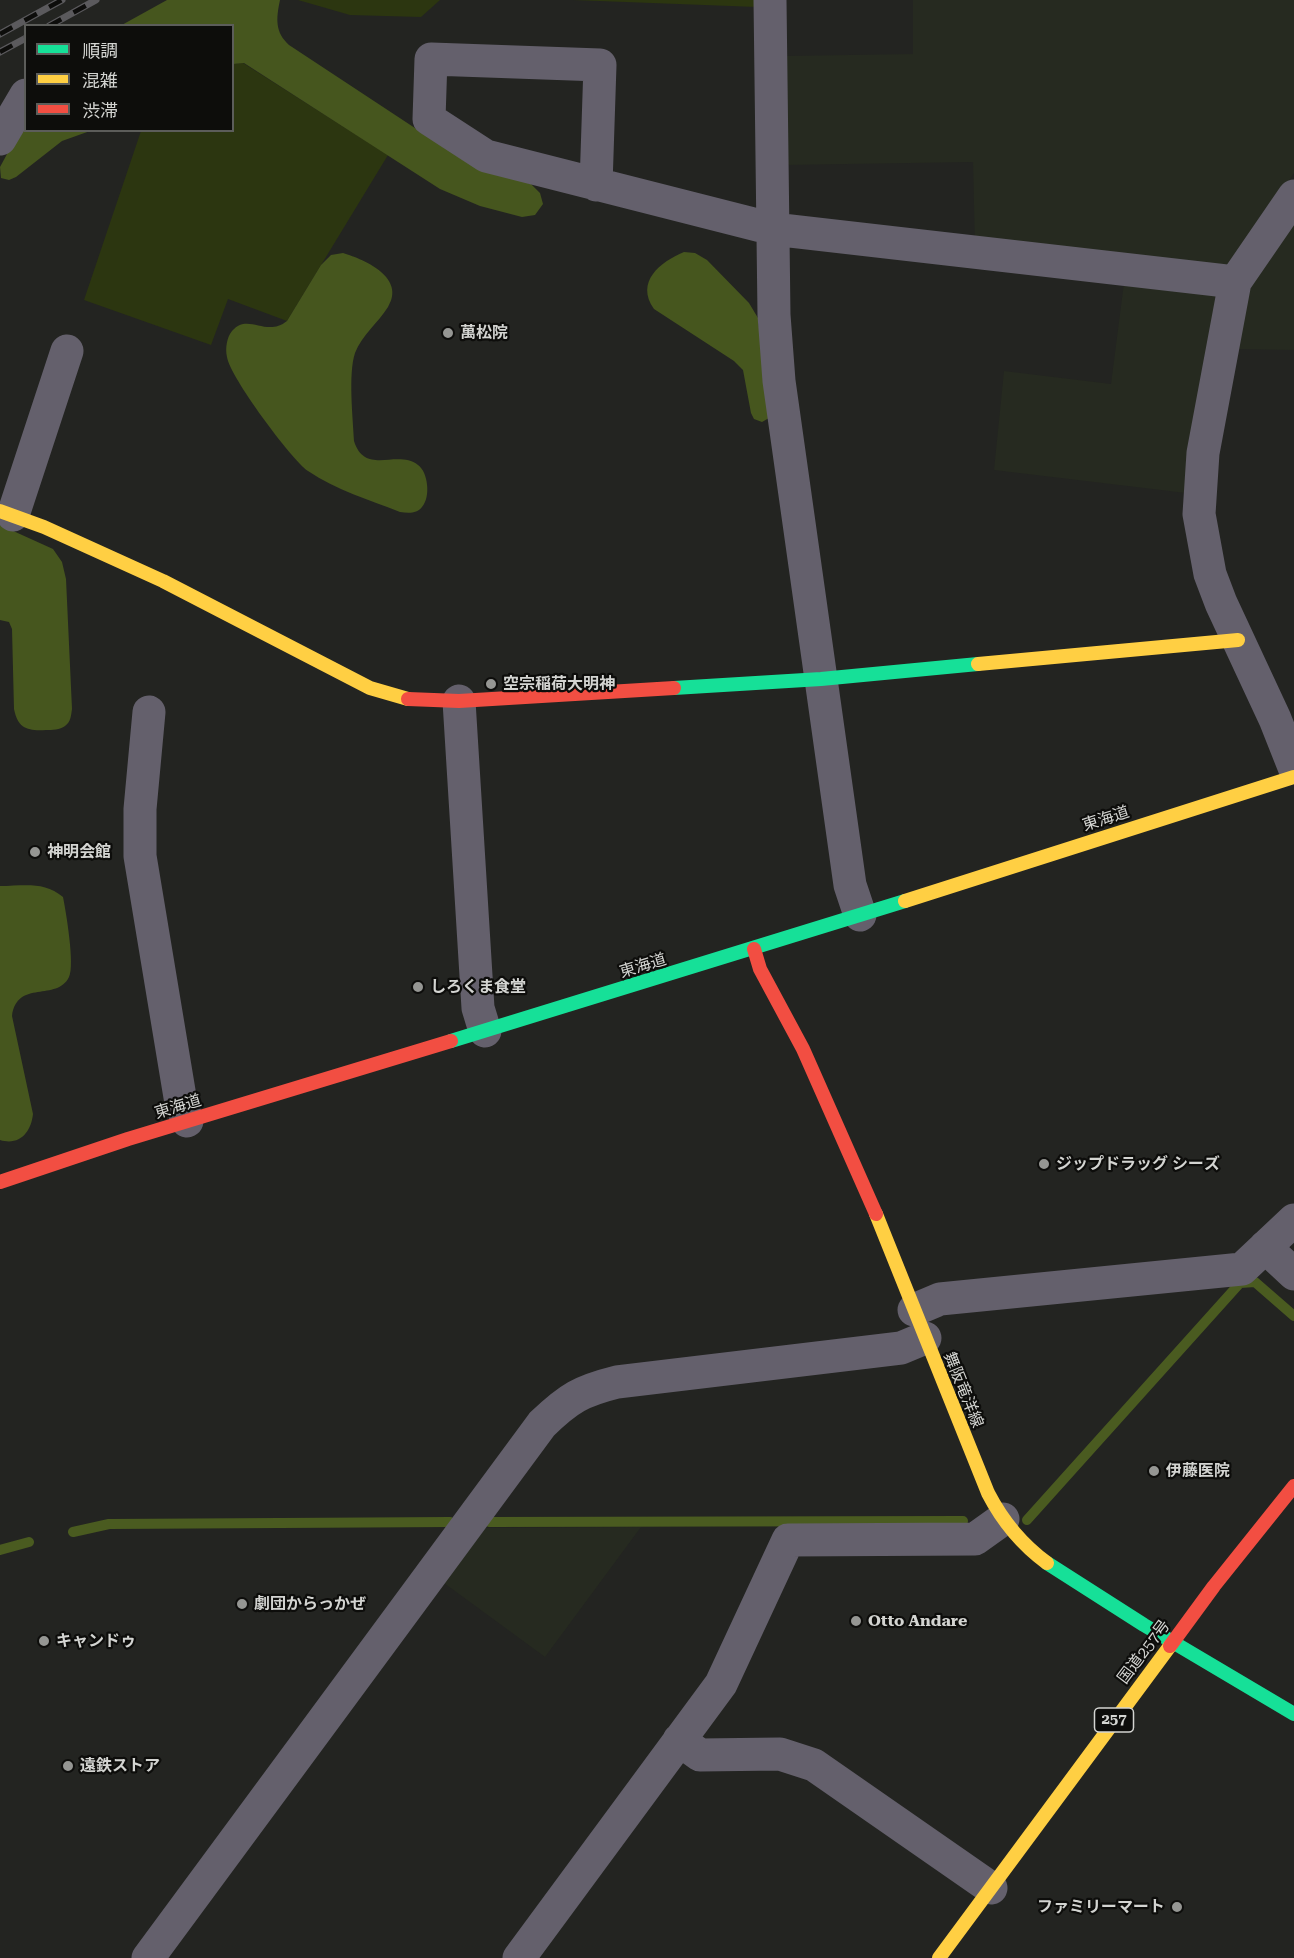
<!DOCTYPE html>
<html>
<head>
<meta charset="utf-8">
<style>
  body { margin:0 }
  #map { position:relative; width:1294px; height:1958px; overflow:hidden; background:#232421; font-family:"Roboto Serif","Noto Sans JP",serif }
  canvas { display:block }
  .legend { position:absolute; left:24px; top:24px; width:210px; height:108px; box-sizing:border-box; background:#0d0d0b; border:2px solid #5c5d5a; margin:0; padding:8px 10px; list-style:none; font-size:18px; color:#d3d4d1 }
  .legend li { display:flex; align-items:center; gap:12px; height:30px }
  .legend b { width:30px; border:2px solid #5c5d5a }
</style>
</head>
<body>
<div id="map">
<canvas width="1294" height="1958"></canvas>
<ul class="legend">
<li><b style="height:8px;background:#16e098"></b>順調</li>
<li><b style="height:8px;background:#ffcf43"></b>混雑</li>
<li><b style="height:8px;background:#f24e42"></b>渋滞</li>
</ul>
</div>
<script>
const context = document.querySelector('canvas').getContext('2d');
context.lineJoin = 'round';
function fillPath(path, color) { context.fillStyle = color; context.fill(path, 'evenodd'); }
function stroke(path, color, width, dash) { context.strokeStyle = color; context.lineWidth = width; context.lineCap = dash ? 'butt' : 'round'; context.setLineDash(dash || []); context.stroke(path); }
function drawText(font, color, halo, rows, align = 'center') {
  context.font = font + ' "Roboto Serif","Noto Sans JP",serif'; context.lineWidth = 4.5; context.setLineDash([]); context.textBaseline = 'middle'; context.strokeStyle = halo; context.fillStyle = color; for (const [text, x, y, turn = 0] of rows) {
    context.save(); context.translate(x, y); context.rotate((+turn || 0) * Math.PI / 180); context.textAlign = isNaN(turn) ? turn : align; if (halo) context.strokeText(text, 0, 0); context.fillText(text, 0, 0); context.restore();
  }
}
fillPath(new Path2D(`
  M913 0H1294V173L1224 276 975 247 973 162 785 165 783 56 913 54Z
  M1294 219V350L1235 349 1248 287Z
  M1125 275 1221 286 1186 493 994 470 1004 371 1111 384Z
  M641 1527 545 1657 444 1583 485 1528Z`), '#262a20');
fillPath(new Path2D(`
  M298 0H440L421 17 350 15Z
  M573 0H757V7Z
  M243 63 388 155 287 321 228 299 211 345 84 300 141 131 232 130 233 64Z`), '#2c3610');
fillPath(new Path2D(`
  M167 0H280C276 19 275 32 289 45L468 163 531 184 540 193 543 204 535 215 522 217 480 206 440 189 244 63 233 64 232 26H120Z
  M25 121 26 130 90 131 62 141 16 177 9 180 1 178 0 167Z
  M684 252 695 253 707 260 749 303 758 318 769 418 762 422 754 419 751 413 743 370 734 361 654 309C635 282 660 262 684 252Z
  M343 253C366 260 406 278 388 307 378 323 362 335 355 353 348 374 353 418 354 441 365 476 397 449 418 465 428 472 431 497 422 507 417 514 408 513 400 512 370 500 336 490 308 471 291 459 230 377 227 357 225 348 227 337 232 331 248 312 266 338 287 321L321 265 331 255Z
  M0 525 53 549 62 562 66 579 72 709C71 715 71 722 65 726 60 730 52 730 46 730 28 731 18 729 14 709L12 629 9 622 0 620Z
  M0 886C24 886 44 881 63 897 66 912 75 965 69 977 57 1002 17 979 12 1016L33 1114C31 1132 20 1146 0 1140Z`), '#46561e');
stroke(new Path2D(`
  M1027 1520 1240 1283 1255 1282 1294 1316
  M489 1522 963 1521
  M73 1532 109 1524 450 1522
  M0 1550 29 1542`), '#4a5b20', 10);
stroke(new Path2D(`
  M770 0 774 315 779 381 850 885 860 915
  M0 139 26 95
  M596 185 600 65 431 59 429 119 486 156 773 229 1235 282
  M1294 196 1235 282 1203 453 1199 514 1210 574 1221 603 1275 719 1294 767
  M13 515 67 351
  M459 701 478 1008 485 1031
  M149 712 140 809V856L180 1097 187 1121
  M1265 1247 1294 1274
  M914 1310 940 1299 1242 1269 1294 1220
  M679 1740 700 1755 780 1754 814 1765 991 1888
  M148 1958 542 1424C569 1398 581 1391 617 1382L901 1348 925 1338
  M519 1958 721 1684 788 1540 975 1539 1003 1519`), '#64606c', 33);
stroke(new Path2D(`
  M674 688 821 679 978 664
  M451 1041 905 901
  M1047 1563 1144 1625 1294 1714`), '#16e098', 14);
stroke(new Path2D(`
  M0 511 44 527 163 581 370 688 408 699
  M978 664 1238 640
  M905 901 1294 777
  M876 1214 988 1493C1003 1522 1021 1544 1047 1563
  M939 1958 1170 1646`), '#ffcf43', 14);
stroke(new Path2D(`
  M408 699 459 701 674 688
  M754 949 760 969 803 1049 876 1214
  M0 1182 128 1139 451 1041
  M1170 1646 1214 1586 1294 1486`), '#f24e42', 14);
const rail = new Path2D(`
  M49 26 96 0
  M0 34 62 0
  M0 52 26 38`);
stroke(rail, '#5b5a5d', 7);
stroke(rail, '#0d0d0b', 4.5, [14]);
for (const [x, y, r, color] of [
  [448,333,6,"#959693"],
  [491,684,6,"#959693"],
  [35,852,6,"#959693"],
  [418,987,6,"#959693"],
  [1044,1164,6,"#959693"],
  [1154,1471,6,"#959693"],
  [242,1604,6,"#959693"],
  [856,1621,6,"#959693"],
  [44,1641,6,"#959693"],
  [68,1766,6,"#959693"],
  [1177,1907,6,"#959693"]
]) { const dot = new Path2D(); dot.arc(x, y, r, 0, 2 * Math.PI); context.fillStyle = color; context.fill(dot); stroke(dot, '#0d0d0b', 2); }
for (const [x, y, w] of [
  [1114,1720,39]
]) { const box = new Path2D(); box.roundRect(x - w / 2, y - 12, w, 24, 4.5); context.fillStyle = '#0d0d0b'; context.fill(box); stroke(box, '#d3d4d1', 1.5); }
drawText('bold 15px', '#d3d4d1', null, [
  ["257",1114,1720]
]);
drawText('bold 16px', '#d3d4d1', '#0d0d0b', [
  ["萬松院",460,333],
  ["空宗稲荷大明神",503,684],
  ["神明会館",47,852],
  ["しろくま食堂",430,987],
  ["ジップドラッグ シーズ",1056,1164],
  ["伊藤医院",1166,1471],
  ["劇団からっかぜ",254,1604],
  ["Otto Andare",868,1621],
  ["キャンドゥ",56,1641],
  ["遠鉄ストア",80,1766],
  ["ファミリーマート",1165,1907,"right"]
], 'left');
drawText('16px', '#d3d4d1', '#0d0d0b', [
  ["東海道",1106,819,-18],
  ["東海道",643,966,-17],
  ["東海道",178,1107,-17],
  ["舞阪竜洋線",963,1390,68],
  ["国道257号",1144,1652,-53]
]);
</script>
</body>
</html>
